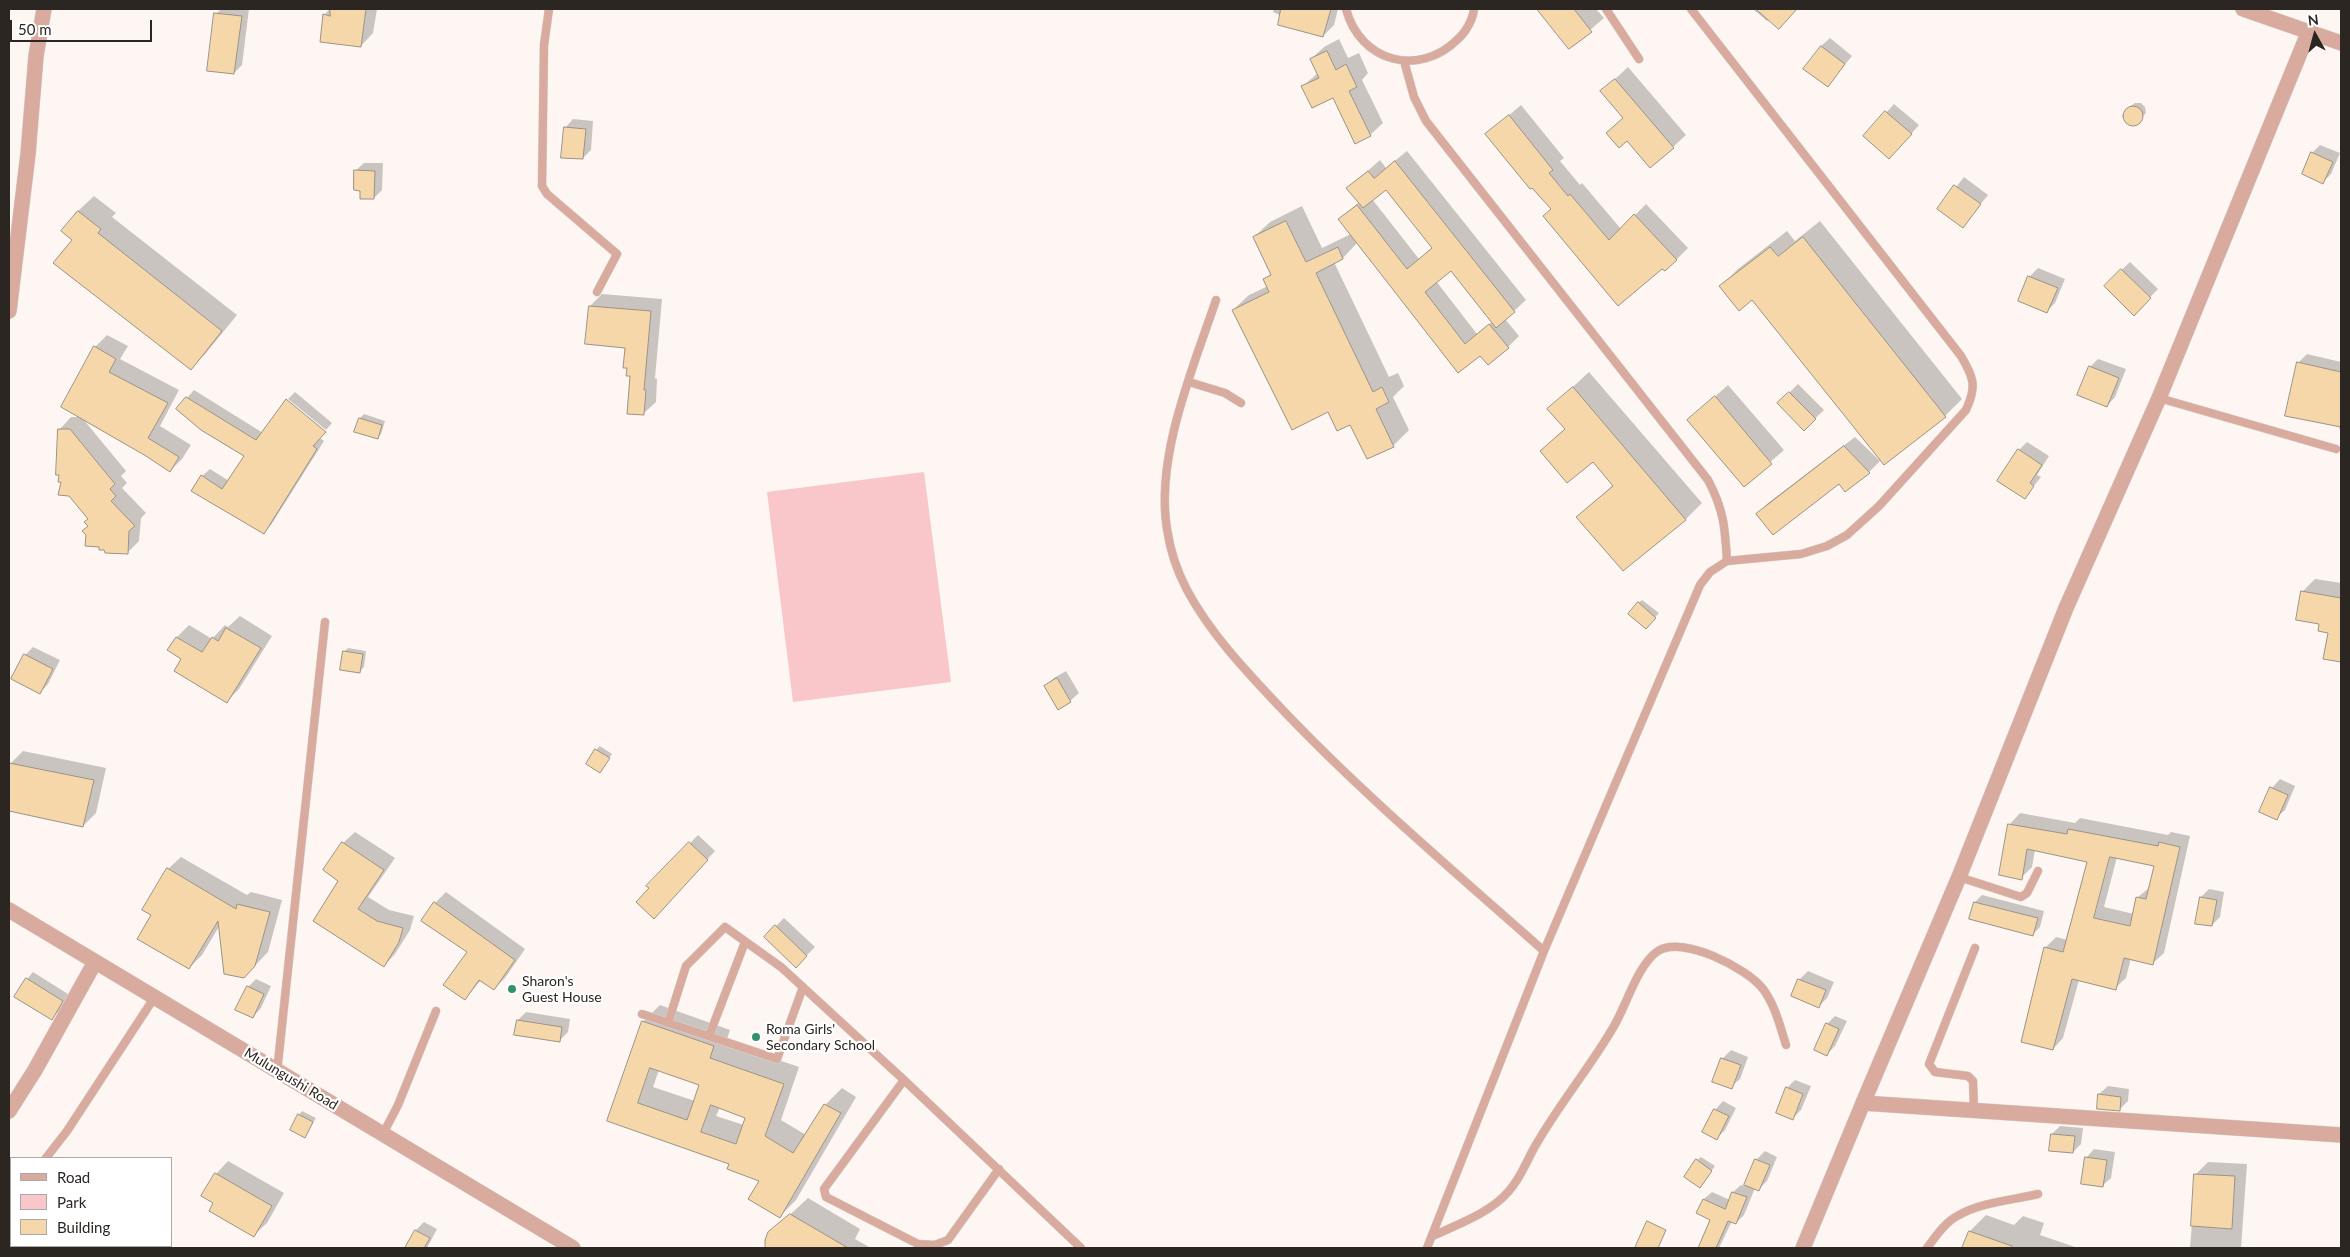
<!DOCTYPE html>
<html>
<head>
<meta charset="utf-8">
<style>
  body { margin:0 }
  #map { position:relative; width:2350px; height:1257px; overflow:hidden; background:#fdf6f2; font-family:Lato,sans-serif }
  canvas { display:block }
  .frame { position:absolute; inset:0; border:10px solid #2c2622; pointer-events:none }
  .legend { position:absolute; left:10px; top:1157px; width:162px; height:90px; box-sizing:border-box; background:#fff; border:1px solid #aba8a7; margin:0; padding:6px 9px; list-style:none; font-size:15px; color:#2c2622 }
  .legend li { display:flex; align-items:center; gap:10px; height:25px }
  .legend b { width:25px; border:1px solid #aba8a7 }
  .north { position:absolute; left:2290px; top:10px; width:50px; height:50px; -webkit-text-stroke:4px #fff; paint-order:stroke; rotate:353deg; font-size:14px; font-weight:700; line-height:20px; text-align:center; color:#2c2622 }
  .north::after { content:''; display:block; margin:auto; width:18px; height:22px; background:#2c2622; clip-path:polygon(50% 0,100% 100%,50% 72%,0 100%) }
  .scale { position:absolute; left:10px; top:20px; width:142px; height:22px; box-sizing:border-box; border:2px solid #2c2622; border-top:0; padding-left:6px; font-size:15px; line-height:18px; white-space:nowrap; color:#2c2622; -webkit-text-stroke:4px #fff; paint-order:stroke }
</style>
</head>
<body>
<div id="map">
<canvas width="2350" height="1257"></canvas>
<div class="frame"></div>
<ul class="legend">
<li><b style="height:6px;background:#d9aa9e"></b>Road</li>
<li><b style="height:14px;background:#f9c6c9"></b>Park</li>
<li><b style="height:14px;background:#f6d7aa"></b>Building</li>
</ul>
<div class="north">N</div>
<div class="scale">50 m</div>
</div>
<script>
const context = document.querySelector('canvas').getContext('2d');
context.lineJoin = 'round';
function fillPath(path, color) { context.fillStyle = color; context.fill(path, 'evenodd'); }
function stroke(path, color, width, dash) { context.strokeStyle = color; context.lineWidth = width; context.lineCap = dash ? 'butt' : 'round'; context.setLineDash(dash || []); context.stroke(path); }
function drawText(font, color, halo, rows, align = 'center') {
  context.font = font + ' Lato,sans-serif'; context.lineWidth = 4.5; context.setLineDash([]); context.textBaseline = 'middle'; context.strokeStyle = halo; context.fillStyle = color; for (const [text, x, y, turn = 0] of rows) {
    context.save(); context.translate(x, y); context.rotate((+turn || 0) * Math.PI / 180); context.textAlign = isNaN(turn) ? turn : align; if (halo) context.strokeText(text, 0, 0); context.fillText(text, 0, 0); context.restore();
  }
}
fillPath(new Path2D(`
  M924 472 951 682 793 702 767 492Z`), '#f9c6c9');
fillPath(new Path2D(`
  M221 9H249L242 65 234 73 216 14Z
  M330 9H377L373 33 361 46 324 15Z
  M1274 9H1338L1334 25 1323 36 1273 12Z
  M1539 9H1596L1604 18 1569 48Z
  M1753 9H1796L1787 19H1770L1767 21Z
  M1830 38 1852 56 1828 85 1821 46Z
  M1339 39 1348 58 1359 53 1368 73 1362 80 1383 123 1370 135 1333 96 1303 86 1318 73 1311 59 1324 47Z
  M1628 67 1686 135 1673 147 1627 139 1607 133 1624 117 1602 91Z
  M2135 103H2141L2145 107 2146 113 2136 124H2130L2124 119 2125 110Z
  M1894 104 1919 125 1898 149 1865 136Z
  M1521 105 1564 158 1560 161 1580 185 1582 183 1621 229 1646 204 1688 248 1676 260 1663 267 1618 304 1552 209 1487 134Z
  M573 119 593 121 591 150 583 158 565 128Z
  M2320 145 2340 153 2331 174 2323 182 2312 153Z
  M1407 151 1526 300 1505 319 1519 336 1508 347 1480 354 1458 371 1358 242 1343 258 1334 262 1389 377 1398 373 1404 386 1393 397 1409 430 1393 446 1329 410 1233 310 1249 295 1268 286 1265 280 1271 273 1254 237 1270 222 1302 206 1322 248 1351 234 1340 219 1359 202 1348 188 1380 160 1386 168ZM1387 188 1433 247 1419 259 1372 199ZM1451 269 1493 321 1477 334 1436 281Z
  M364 163H383L382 190 374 198 355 171Z
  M1964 177 1988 195 1963 226 1939 209Z
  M94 196 116 213 112 217 237 315 206 353 191 369 74 239 78 211Z
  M1820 221 1962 399 1945 416 1885 464 1753 298 1721 286 1738 269 1787 231 1795 241Z
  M2130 262 2158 289 2134 314 2105 286Z
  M2038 268 2065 279 2055 303 2047 311 2029 277Z
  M602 294 662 299 655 378 657 379 656 402 643 414 632 375 626 347 590 306Z
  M107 335 128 346 120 359 179 390 160 426 191 445 182 459 170 471 146 454 83 419 126 471 121 476 127 483 122 488 146 513 141 518 139 541 127 553 89 526V518L62 481 59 430 71 417H81L95 347Z
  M2307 354 2341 362V429H2339L2340 425 2299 362Z
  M2098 359 2126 369 2115 397 2107 406 2090 367Z
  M1589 372 1702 503 1686 519 1623 570 1578 517 1614 484 1593 460 1541 451 1566 428 1549 409Z
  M1798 384 1824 410 1804 429 1779 403Z
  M1728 385 1784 450 1744 485 1689 420Z
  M194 390 263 433 320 438 324 441 271 525 264 532 202 476 210 469 229 481 245 456 187 398Z
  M295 392 332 423 326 430 288 399Z
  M364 414 385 421 381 434 377 438 356 431 360 418Z
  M1855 437 1880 461 1869 472 1846 490 1840 482 1758 514 1768 503Z
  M2027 442 2049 456 2037 475 2041 477 2025 497 2019 450Z
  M2315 579 2341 583V661L2325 658 2329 632 2320 623 2302 592Z
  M1642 600 1659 613 1646 627 1638 603Z
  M240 616 272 636 239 689 227 701 183 659 169 650 177 637 189 625 212 639 225 625 228 627Z
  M33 647 60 660 48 684 40 693 25 655Z
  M348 648 366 651 364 667 360 671 344 652Z
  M1066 671 1079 693 1070 701 1046 686 1054 678Z
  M600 746 612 754 600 771 596 750Z
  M23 751 106 768 96 813 83 826 9 810 10 764Z
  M2280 779 2295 786 2285 810 2276 818 2261 811 2272 788Z
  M2020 813 2075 823 2080 818 2168 835 2171 832 2190 836 2164 953 2153 963 2131 958 2126 978 2115 988 2079 980 2063 1038 2053 1049 2045 948 2056 937 2068 940 2088 861 2035 850 2032 867 2021 878 2000 874 2010 824ZM2117 857 2155 865 2150 887 2138 897 2134 914 2104 907Z
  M355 832 395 858 368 897 389 910 414 916 410 930 395 954 384 966 340 880 343 843Z
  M698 835 715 851 662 909 648 886Z
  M181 857 247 895 251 892 282 900 268 952 244 977 220 925 202 955 189 968 153 915 168 869Z
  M2209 889 2224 892 2220 917 2212 925 2197 922 2201 897Z
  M446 892 525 949 505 978 494 989 481 980 465 999 469 951 423 921 435 903Z
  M1982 895 2044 911 2040 927 2033 934 1975 902Z
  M784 918 815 947 796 966 765 937Z
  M1808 971 1834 982 1827 998 1819 1006 1792 996 1800 979Z
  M33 972 68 994 59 1011 52 1018 27 979Z
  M256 979 271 986 261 1008 253 1017 248 987Z
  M660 1005 730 1030 726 1042 799 1067 781 1120 806 1135 825 1105 842 1088 856 1097 796 1200 780 1216 761 1180 730 1163 608 1120 643 1022ZM659 1070 700 1084 695 1101 653 1087ZM720 1107 747 1117 744 1125 716 1116Z
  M526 1012 570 1019 568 1032 559 1041 518 1020Z
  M1835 1016 1847 1021 1835 1046 1827 1054V1024Z
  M1731 1050 1748 1057 1740 1079 1731 1087 1722 1059Z
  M1795 1080 1811 1086 1801 1110 1793 1118 1787 1088Z
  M2108 1086 2129 1089 2128 1101 2119 1110 2099 1094Z
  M1723 1101 1736 1108 1725 1130 1717 1138 1715 1110Z
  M302 1111 316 1118 305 1136 299 1115Z
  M2060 1126 2083 1128 2081 1144 2073 1152 2052 1134Z
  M2094 1149 2115 1152 2111 1178 2102 1186 2086 1158Z
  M1765 1151 1777 1157 1767 1181 1759 1189 1755 1188 1744 1215 1736 1223 1732 1221 1719 1248H1699L1712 1220 1698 1213 1704 1199 1712 1192 1730 1200 1733 1192 1741 1185 1745 1186 1756 1160Z
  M1701 1157 1715 1166 1703 1182 1697 1160Z
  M228 1161 284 1193 267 1223 254 1235 215 1203 216 1174Z
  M2208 1162 2247 1164 2241 1248H2190L2196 1174Z
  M808 1198 860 1229 855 1239 871 1248H767V1236Z
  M9 1213 11 1214 9 1223Z
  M1986 1215 2014 1225 2023 1216 2044 1223 2040 1235 2078 1248H1964L1970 1231Z
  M424 1222 437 1229 427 1248H407L416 1230Z`), '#0003');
const building = new Path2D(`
  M330 9H366L361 47 320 42 323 14 330 16Z
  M1281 9H1331L1323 37 1278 25Z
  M1537 9H1574L1592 32 1569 49Z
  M1756 9H1797L1779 29Z
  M214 13 242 16 234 74 207 71Z
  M1821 46 1845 64 1828 87 1803 69Z
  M1327 51 1336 70 1346 64 1357 87 1349 91 1371 136 1355 144 1333 98 1312 108 1301 86 1319 78 1310 59Z
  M1615 79 1674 148 1650 168 1627 141 1619 148 1606 133 1623 118 1600 91Z
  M2123 116a10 10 0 1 1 20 0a10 10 0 1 1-20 0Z
  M1885 111 1912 134 1889 159 1863 136Z
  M1509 115 1553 170 1549 173 1568 196 1570 194 1609 240 1634 214 1677 260 1665 271 1662 269 1618 306 1543 216 1551 209 1532 188 1530 189 1485 134Z
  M564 127 586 129 583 159 561 158Z
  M2311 152 2333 162 2323 184 2302 174Z
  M1395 161 1515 312 1496 328 1451 271 1425 292 1465 344 1489 324 1509 348 1488 365 1480 356 1458 373 1338 219 1357 205 1407 269 1432 248 1386 190 1363 208 1346 188 1368 171 1374 178Z
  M354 170 375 171 374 199H360V191L354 190Z
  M1954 185 1981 204 1963 228 1937 209Z
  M78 211 101 229 98 233 222 331 191 370 53 263 72 240 61 231Z
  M1286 221 1306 262 1338 247 1343 259 1316 273 1373 392 1382 387 1389 402 1376 409 1394 447 1367 459 1350 425 1337 431 1328 412 1292 430 1232 310 1269 292 1263 279 1271 275 1253 237Z
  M1803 237 1946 417 1884 465 1752 300 1739 311 1719 286 1770 247 1778 256Z
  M2121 269 2151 298 2134 316 2104 286Z
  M2028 276 2058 288 2047 313 2018 301Z
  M589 306 651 311 644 390H646L644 415 627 414 630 376H626L627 368H623L625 348 585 344Z
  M94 346 116 359 109 372 168 403 148 438 179 457 170 472 146 456 61 407Z
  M2297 362 2341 372V427L2285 416Z
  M2089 366 2119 378 2107 407 2077 395Z
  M1573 387 1686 520 1623 571 1576 517 1613 486 1593 462 1567 483 1540 451 1565 429 1547 409Z
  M1789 392 1816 419 1804 431 1777 403Z
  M1715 396 1772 464 1744 487 1687 420Z
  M186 397 256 440 286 399 326 432 313 446 317 449 264 534 191 491 201 475 222 489 244 456 201 430 176 409Z
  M359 418 382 425 378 439 354 432Z
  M58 429H70L115 484 110 489 116 496 111 501 135 526 129 531 128 554 105 553 104 550H99V547L85 546 86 535 82 531 88 526 84 522 88 519 69 496 58 495 61 482H58L59 475H56Z
  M1844 446 1870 473 1845 492 1839 484 1773 535 1756 514Z
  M2018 449 2042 465 2030 483 2034 486 2025 499 1997 481Z
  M2301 591 2341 598V662L2323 659 2328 633 2318 631 2319 624 2296 620Z
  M1638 602 1656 618 1646 629 1628 614Z
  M226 628 261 648 227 703 174 671 181 659 167 650 176 637 202 652 212 637 218 641Z
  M343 651 363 654 360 673 340 670Z
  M24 654 53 669 40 694 11 679Z
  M1057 678 1071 702 1058 710 1044 686Z
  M595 749 610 758 600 773 586 764Z
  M9 763 94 780 83 827 9 811Z
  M2270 787 2288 795 2277 820 2259 812Z
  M2008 824 2067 834 2068 829 2158 846 2159 842 2180 847 2153 965 2124 958 2116 990 2072 979 2053 1050 2021 1042 2044 947 2063 952 2087 862 2027 849 2022 880 1999 875ZM2110 857 2154 866 2146 899 2136 897 2130 926 2094 918Z
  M342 842 384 870 358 909 377 921 403 928 399 942 384 967 313 921 338 881 323 870Z
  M689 842 708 860 654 919 636 902 649 888 646 886Z
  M167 868 236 909 237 904 270 912 255 966 244 978 224 974 218 921 189 969 137 939 151 915 142 910Z
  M2200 897 2217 900 2212 926 2195 924Z
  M434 902 515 960 494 990 479 980 465 1000 443 985 467 952 421 921Z
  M1974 902 2038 918 2033 936 1969 919Z
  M775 925 807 956 796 968 764 937Z
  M26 978 63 1001 52 1020 14 997Z
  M1798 979 1826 990 1819 1008 1791 996Z
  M247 986 264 994 253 1018 235 1010Z
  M517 1020 562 1027 560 1042 514 1035Z
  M642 1021 714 1046 710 1058 784 1084 765 1136 793 1153 824 1104 841 1113 780 1218 748 1199 759 1181 727 1169 729 1164 607 1121ZM650 1068 699 1085 687 1120 638 1103ZM711 1105 745 1118 736 1144 701 1132Z
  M1826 1023 1839 1029 1827 1056 1814 1050Z
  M1721 1058 1741 1065 1732 1089 1712 1082Z
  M1786 1087 1803 1094 1793 1120 1776 1113Z
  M2098 1094 2121 1097 2120 1111 2097 1109Z
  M1714 1109 1729 1116 1717 1140 1702 1132Z
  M298 1114 313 1122 305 1138 290 1130Z
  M2051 1134 2075 1136 2073 1153 2049 1151Z
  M2085 1157 2107 1160 2103 1187 2081 1184Z
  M1696 1159 1712 1171 1700 1188 1684 1177Z
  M1755 1159 1770 1165 1759 1191 1744 1185Z
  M215 1173 272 1206 254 1237 209 1211 213 1203 201 1196Z
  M2194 1174 2235 1176 2232 1229 2191 1226Z
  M1732 1192 1747 1197 1736 1224 1728 1221 1716 1248H1698L1710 1220 1696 1213 1703 1199 1725 1209Z
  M790 1214 848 1248H765V1240L768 1232Z
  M1647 1221 1666 1230 1658 1248H1635Z
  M415 1230 430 1238 424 1248H405Z
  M1969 1231 2012 1246 2011 1248H1962Z`);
fillPath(building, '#f6d7aa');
stroke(building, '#9b9284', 1);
const lane = new Path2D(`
  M549 9 544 45 542 186 547 194 617 254 597 292
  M1346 9C1360 62 1419 78 1458 39 1466 32 1473 19 1474 9
  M1606 9 1639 59
  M1404 61 1414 97 1426 121 1708 480C1724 510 1725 528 1727 561
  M1216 300C1193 368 1155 457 1167 529 1170 550 1177 571 1187 590 1210 633 1245 670 1278 705 1361 793 1454 871 1544 951
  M1189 382 1225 393 1241 403
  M2159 398 2336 449
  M1959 877 2021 897 2027 893 2038 871
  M642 1014 777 1059 803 987
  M668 1023 686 966 725 927 781 967 904 1080 1081 1248
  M709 1036 745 942
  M277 1072 325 622
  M904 1080 824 1189 826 1197 918 1244 935 1245 948 1240 999 1169
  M1974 1111 1973 1081 1968 1076 1935 1072 1929 1064 1975 948
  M383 1134 398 1105 436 1011
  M46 1158 67 1131 154 998
  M9 1211 11 1207
  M1433 1236C1458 1224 1490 1213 1508 1192 1522 1177 1527 1159 1537 1143 1560 1103 1591 1066 1614 1026 1626 1006 1638 964 1658 951 1682 935 1747 968 1763 989 1775 1005 1780 1026 1786 1045
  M1427 1248 1544 951 1700 585 1710 572 1727 561 1801 554 1827 546 1847 535 1879 506 1966 410C1977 386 1974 378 1961 356L1691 9
  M1927 1248C1936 1236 1945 1222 1959 1215 1982 1202 2013 1200 2038 1194`);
const street = new Path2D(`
  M2243 9 2341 43
  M9 311 28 154 36 56 44 9
  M9 910 573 1248
  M1863 1103 1959 877 2066 608 2159 398 2309 31
  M9 1111 35 1070 95 962
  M1803 1248 1863 1103 2341 1135`);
stroke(lane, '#d7d1cd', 9);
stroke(street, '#d7d1cd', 16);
stroke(lane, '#d9aa9e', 8);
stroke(street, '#d9aa9e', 15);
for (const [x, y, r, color] of [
  [512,989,5,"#32926b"],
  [756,1037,5,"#32926b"]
]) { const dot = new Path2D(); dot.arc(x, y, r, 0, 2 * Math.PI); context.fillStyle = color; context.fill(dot); stroke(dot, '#fff', 2); }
drawText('14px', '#2c2622', '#fff', [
  ["Sharon's",522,981],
  ["Guest House",522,997],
  ["Roma Girls'",766,1029],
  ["Secondary School",766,1045]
], 'left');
drawText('14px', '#2c2622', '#fff', [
  ["Mulungushi Road",291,1079,31]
]);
</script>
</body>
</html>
